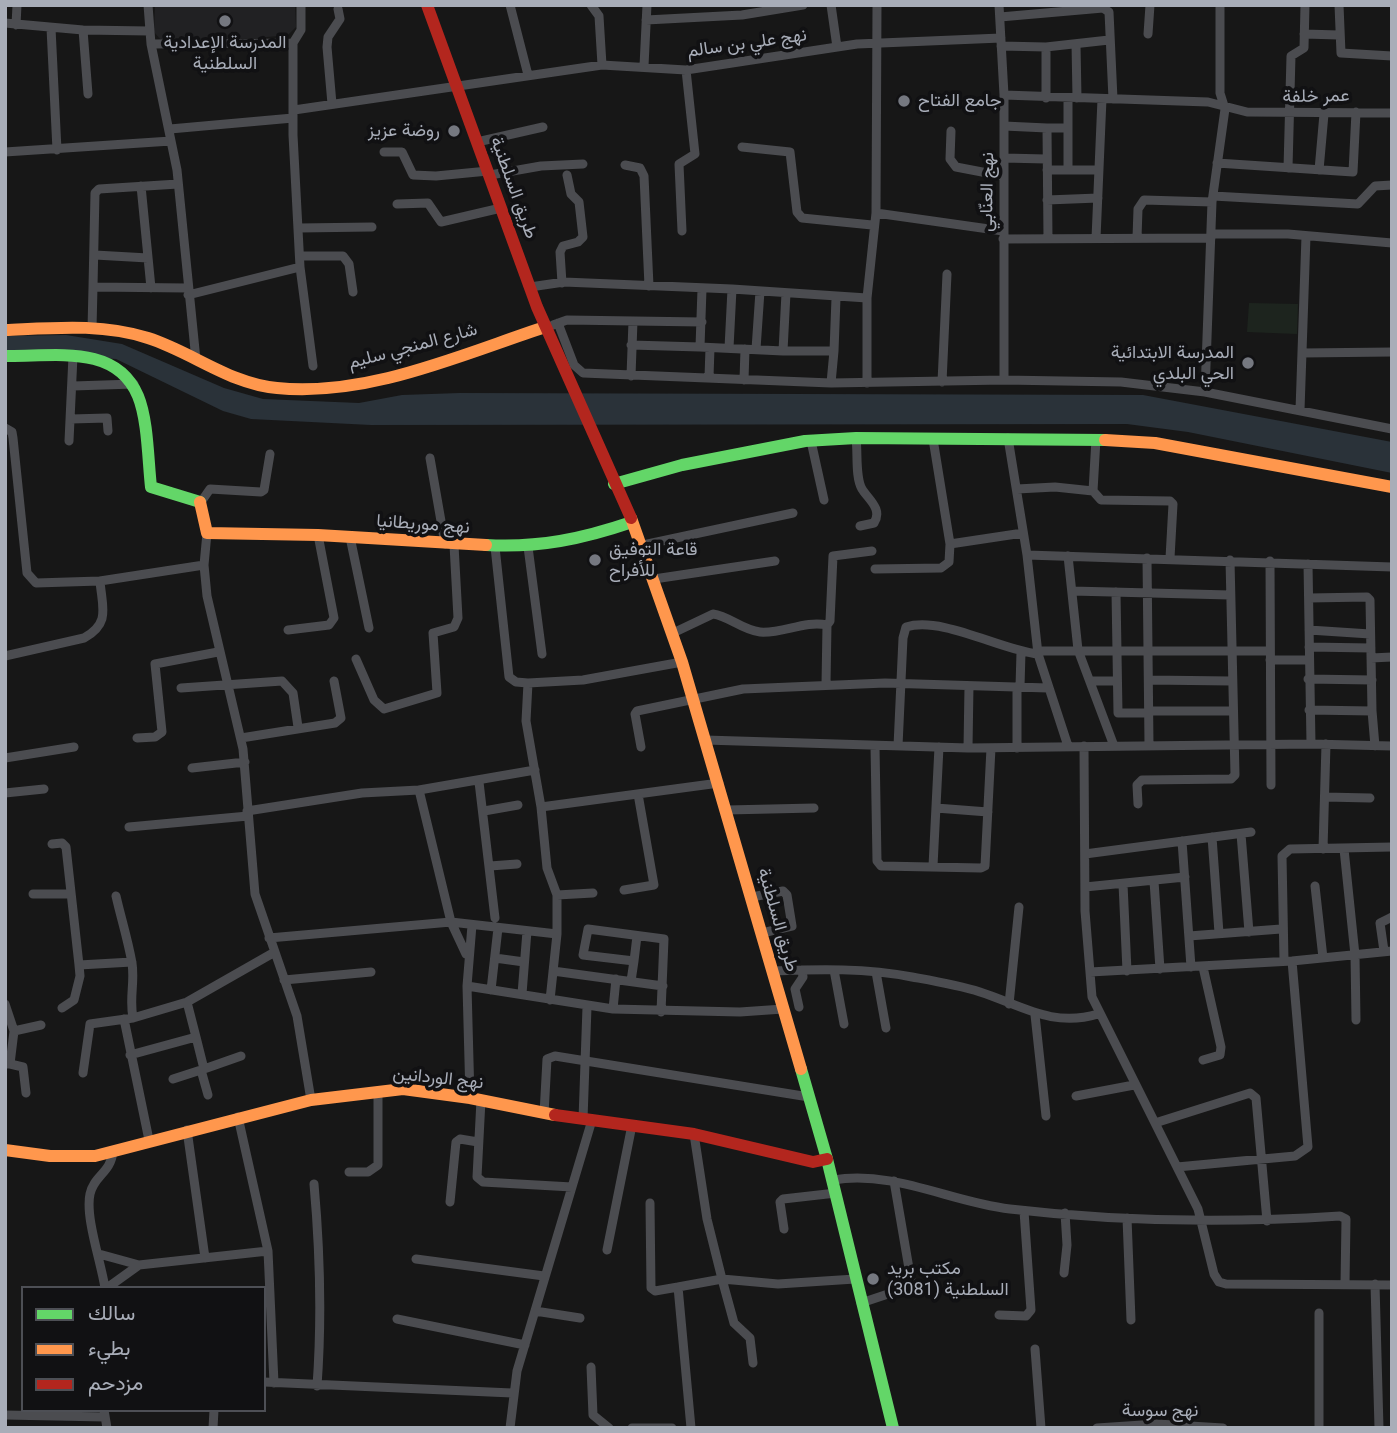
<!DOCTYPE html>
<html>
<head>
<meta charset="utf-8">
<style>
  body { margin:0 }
  #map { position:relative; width:1397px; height:1433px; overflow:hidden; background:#171717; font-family:Roboto,Vazirmatn,sans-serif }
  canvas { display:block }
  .frame { position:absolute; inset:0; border:7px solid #a8adb8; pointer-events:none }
  .legend { position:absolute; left:21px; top:1286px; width:245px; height:126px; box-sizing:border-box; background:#111113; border:2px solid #4d4f55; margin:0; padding:9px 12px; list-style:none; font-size:21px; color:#a8adb8 }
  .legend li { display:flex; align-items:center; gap:14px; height:35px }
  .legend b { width:35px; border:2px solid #4d4f55 }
</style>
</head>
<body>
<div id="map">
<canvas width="1397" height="1433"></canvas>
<div class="frame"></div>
<ul class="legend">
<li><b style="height:9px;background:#63d668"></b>سالك</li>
<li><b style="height:9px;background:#ff974d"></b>بطيء</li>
<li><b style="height:9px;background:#b3261e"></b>مزدحم</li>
</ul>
</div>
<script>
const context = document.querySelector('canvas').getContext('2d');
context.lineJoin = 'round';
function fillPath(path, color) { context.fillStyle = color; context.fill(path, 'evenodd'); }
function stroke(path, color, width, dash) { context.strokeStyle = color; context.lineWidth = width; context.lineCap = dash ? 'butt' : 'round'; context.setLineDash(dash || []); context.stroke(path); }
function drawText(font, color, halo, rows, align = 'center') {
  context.font = font + ' Roboto,Vazirmatn,sans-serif'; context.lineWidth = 7; context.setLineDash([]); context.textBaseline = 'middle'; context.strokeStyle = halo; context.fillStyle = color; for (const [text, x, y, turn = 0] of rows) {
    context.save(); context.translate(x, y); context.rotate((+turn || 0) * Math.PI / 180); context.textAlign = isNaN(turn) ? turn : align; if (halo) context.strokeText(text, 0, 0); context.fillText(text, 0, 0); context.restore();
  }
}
fillPath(new Path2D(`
  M155 5H295L296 27 288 35 257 38 161 40 154 32Z`), '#212123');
fillPath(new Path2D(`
  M1249 303 1298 304 1297 334 1247 332Z`), '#1d241e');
fillPath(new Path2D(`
  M66 335 122 344 224 388 263 399 359 403 402 395 460 393 1143 395 1392 442V473L1188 432 1127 424 371 425 251 419 223 411 116 359 5 352V336Z`), '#2a3239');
stroke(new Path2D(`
  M148 5 151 44 177 170 196 360
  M301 5V30L293 43V135L300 267 313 366
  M510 5 528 75
  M591 5 599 16 602 65
  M831 5 837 47
  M999 5 1004 95V380
  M1339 5 1341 53 1392 56
  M1000 17 1103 8 1109 12 1113 99
  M646 20 742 15 803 5
  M5 23 83 30 149 31
  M16 25 17 5
  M51 28 57 150
  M83 30 88 94
  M1148 34 1150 5
  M1304 34 1339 35
  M151 44 293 43
  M1076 44 1077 98
  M1001 46 1046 47 1109 40
  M1046 47V98
  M644 66 647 5
  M1004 95 1208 102 1247 112 1392 113
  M332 104 327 47 328 37 340 19 338 9
  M294 110 602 65 686 70 857 44 1001 38
  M1004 126 1047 128 1048 239
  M1047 128H1068
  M170 129 293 118
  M951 131 950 159 956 167 1003 176
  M477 142 543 127
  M742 147 790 152 797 212 802 218 872 225
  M5 152 171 141
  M384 152H402L413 175 436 176 488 171
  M1004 158 1046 159
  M1217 163 1353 172 1356 112
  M625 165 640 168 644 176 649 286
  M1288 168 1291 56 1304 48 1305 5
  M1047 170H1099
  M1068 170V98
  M1319 170 1324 114
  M490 175 541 166 583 164
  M178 184 99 189 95 193 93 287 187 288
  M141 186 151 288
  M1213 196 1358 204 1375 186 1392 185
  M1047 200 1098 198
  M397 204 428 203 441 222 501 208
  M876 213 877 5
  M299 228 372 227
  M682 231 679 164 695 154 686 70
  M1211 234H1288L1392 243
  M1096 238 1102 99
  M1137 238 1138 209 1144 200 1212 202
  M1003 239 1211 238
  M95 255 148 258
  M300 256H343L349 264 353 292
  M562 283 560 252 563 246 578 242 583 237 579 202 571 194 567 175
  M530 287 564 282 732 289 867 298 876 213 1003 231
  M786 293 783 351H834L836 298
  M188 295 300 267
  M558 323 574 365 583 373 831 383 1004 380 1121 382 1205 392 1212 202 1225 109 1220 93V5
  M553 325 567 320 702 322
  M92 329 93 287
  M631 345 700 347 702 289
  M700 347 783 351
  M729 348 732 289
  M756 349 760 291
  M1302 353 1392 352
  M631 376 633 321
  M709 377 710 348
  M744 380 745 349
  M942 382 947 274
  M831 383 834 351
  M867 383V298
  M73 386 134 384
  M1205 392 1392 429
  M1300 410 1306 236
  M71 419 107 418 108 431
  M5 428 12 432 13 438 27 573 36 583 100 581
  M856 438C858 452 855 478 862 489 868 499 883 509 874 523L860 526
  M1008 438 1027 555 1038 654 1068 746
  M69 441 73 356
  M811 441 824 500
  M430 458 445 544
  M1017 489 1055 487 1093 491 1101 500 1170 501 1173 504 1170 558
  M1093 491 1096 439
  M201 502 210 489 261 492 264 490 270 454
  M207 533 204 565 207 596 243 749 255 894 297 1016 311 1100
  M350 537 369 628
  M950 544 1023 533
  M643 545 793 513
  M495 547 509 677 516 682 528 683
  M528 547 542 654
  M1027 555 1392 567
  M1068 556 1078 650 1114 746
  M1147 558 1149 745
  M1270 561 1271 785
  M1308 564 1311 744
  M875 569 941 568 949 562 950 544 933 439
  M654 579 775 561
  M1072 591 1230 595
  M1116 592 1118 713H1149
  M1309 598 1367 597 1370 600 1372 711 1309 710
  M827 625 830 621 833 556 872 551
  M288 630 329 625 334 618 318 535
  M1309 630 1370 634
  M673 633 713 614C729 616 742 630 760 632 782 634 805 620 827 625L826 684
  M1309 647 1371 648
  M1037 651H1270
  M5 656 84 638C111 623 102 607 100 581L204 565
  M1371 658 1392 657
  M356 659 374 700 384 709 437 693 433 633 454 627 458 618 454 545
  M1270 660H1309
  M1308 679 1372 680
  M1149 680 1231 681
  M1092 681H1117
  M1017 687V748
  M1020 687 1021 652
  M181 688 282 681 293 693 298 727
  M1149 711H1232
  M1372 711 1375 746
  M137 738 155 737 162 732 155 664 218 652
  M241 738 335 723 341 718 334 681
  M705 740 968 748 1311 744 1392 746
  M875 746 877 861 881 866 981 868 985 866 991 748
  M898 746 903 638 906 627C942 616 1001 650 1038 654
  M1084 746 1085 911 1092 997 1198 1209 1214 1274 1219 1282 1226 1284 1392 1285
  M641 747 635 714 637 711 743 689 885 683 1048 688
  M968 748 969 686
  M5 758 74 747
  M192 768 245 762
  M479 782 495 918
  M419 790 535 770
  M5 793 44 789
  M1325 797 1370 798
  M1138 804 1137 785 1142 780 1231 779 1235 775 1230 560
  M541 807 719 783
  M936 808 988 812
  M727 810 814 808
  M247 811 362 793 419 790 451 922 466 954
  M484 811 518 805
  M129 827 248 816
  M1241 834 1249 932
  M1212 837 1219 933
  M1182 841 1191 967
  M52 844 62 843 66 847 79 965 132 962
  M1323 849 1326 744
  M1344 849 1355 955 1356 1020
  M1085 854 1251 832
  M490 866 517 864
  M933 866 939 747
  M1154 881 1160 969
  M1123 884 1127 971
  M1315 886 1323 958
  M1085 887 1185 877
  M624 890 654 885 638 794
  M33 894H71
  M557 895 593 893
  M116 896C121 918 128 940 132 963 135 983 129 998 133 1018
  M752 897 783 891 787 895 792 926 762 933
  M472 925 467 986 613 1009 740 1012 783 1009
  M1189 936 1281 929
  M269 938 451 922 557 934V895L547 868 541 807 526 721 528 683 583 680 682 662
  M1384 951 1380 923 1392 917
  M495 958 524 962
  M634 961 637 936
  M1284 961 1282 856 1290 849 1392 847
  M1203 967 1221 1047 1220 1055 1203 1060
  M834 970 844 1024
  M553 971 663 986
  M773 971C819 969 866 968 912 977 934 981 958 985 980 992 1021 1005 1052 1028 1098 1014
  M876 972 886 1028
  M1090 972 1292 961 1392 951
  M284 980 371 972
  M631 981 634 961 583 955 588 929 664 939 661 1012
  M467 986 470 1098
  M491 990 498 928
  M522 994 527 931
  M550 1000 557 934
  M5 1004 14 1031 10 1064H5
  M1009 1004 1019 907
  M799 1007 795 989 803 977 802 970
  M62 1008 74 1000 80 976 79 965
  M613 1009 616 979
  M1035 1015 1046 1116
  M124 1019 149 1140
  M14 1031 41 1025
  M130 1055 196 1037 187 1002
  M10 1064 23 1067 26 1093
  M204 1069 241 1056
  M201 1070 208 1095
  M83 1073 90 1024 133 1018 187 1002 273 953
  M173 1079 204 1069 196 1037
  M1076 1096 1134 1085
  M481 1100 477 1177 483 1182 572 1187
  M544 1114 547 1059 555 1056 809 1097
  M583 1119 587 1007
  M1155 1123 1250 1093 1256 1098 1267 1221
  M187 1130 205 1258
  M1177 1167 1295 1156 1308 1147 1292 961
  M349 1172H368L378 1165V1091
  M833 1180C895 1170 950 1202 1010 1209 1120 1222 1231 1223 1340 1216L1346 1219 1345 1284
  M314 1184C320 1251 322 1318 317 1386
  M450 1202 456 1142 460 1139 478 1142
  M650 1203 651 1288 655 1291 678 1287
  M1127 1218 1131 1320
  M784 1229 780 1202 783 1199 836 1193
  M607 1250 632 1125
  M268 1251 274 1383
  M99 1254 139 1265
  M416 1259 544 1276
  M1064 1273 1067 1245 1065 1213
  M722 1279 778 1284 855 1279
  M722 1279 734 1323 750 1338 753 1363
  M1375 1284 1379 1428
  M105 1288C101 1262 85 1217 90 1194 94 1175 111 1173 113 1151
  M107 1288 139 1265 268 1251 238 1117
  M861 1303 912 1286 894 1181
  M535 1311 580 1318
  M999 1315 1026 1316 1031 1310 1024 1211
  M397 1319 525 1345
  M1035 1349 1041 1428
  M591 1367 593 1415 609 1428
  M264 1382 512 1393
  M104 1410 107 1428
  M5 1415 105 1417
  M213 1428 214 1410
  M510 1428 517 1371 592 1120
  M632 1428H672
  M691 1428 678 1287 722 1279 707 1219 694 1134
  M1097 1428 1157 1424 1223 1428
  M1319 1428V1313`), '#4b4c50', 9);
stroke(new Path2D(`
  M5 356C53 357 116 343 138 396 148 420 148 461 151 487L200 502
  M614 484 682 465 805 441 856 438 1105 440
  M486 545C539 548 582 539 632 522
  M801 1069 827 1159 893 1428`), '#63d668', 12);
stroke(new Path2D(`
  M5 330C52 328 102 323 148 338 192 352 230 384 277 388 368 397 460 355 545 327
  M1105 440 1155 443 1392 487
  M200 502 207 533 318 535 486 545
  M631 518 682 662 801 1069
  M5 1150 50 1156H95L311 1100 403 1089 470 1098 555 1115`), '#ff974d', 12);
stroke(new Path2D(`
  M427 5 537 307 631 518
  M555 1115 694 1134 813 1162 827 1159`), '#b3261e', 12);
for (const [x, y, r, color] of [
  [225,21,7,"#757880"],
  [904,101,7,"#757880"],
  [454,131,7,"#757880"],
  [1248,363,7,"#757880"],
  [595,560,7,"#757880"],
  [873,1279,7,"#757880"]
]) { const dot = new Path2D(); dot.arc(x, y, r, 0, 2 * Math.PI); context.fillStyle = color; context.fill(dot); stroke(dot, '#111113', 2.5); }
drawText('18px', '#a8adb8', '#111113', [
  ["المدرسة الإعدادية",225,43,"center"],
  ["السلطنية",225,64,"center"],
  ["جامع الفتاح",918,101],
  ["روضة عزيز",440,131,"right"],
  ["المدرسة الابتدائية",1234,353,"right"],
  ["الحي البلدي",1234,374,"right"],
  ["قاعة التوفيق",609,550],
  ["للأفراح",609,571],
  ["مكتب بريد",887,1269],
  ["السلطنية (3081)",887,1290]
], 'left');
drawText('18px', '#a8adb8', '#111113', [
  ["نهج علي بن سالم",747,44,-8],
  ["عمر خلفة",1316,97,-1],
  ["طريق السلطنية",513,188,70],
  ["نهج العنّابي",988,192,-89],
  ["شارع المنجي سليم",413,347,-15],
  ["نهج موريطانيا",423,525,4],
  ["طريق السلطنية",777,920,74],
  ["نهج الوردانين",438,1079,6],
  ["نهج سوسة",1160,1411]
]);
</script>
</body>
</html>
